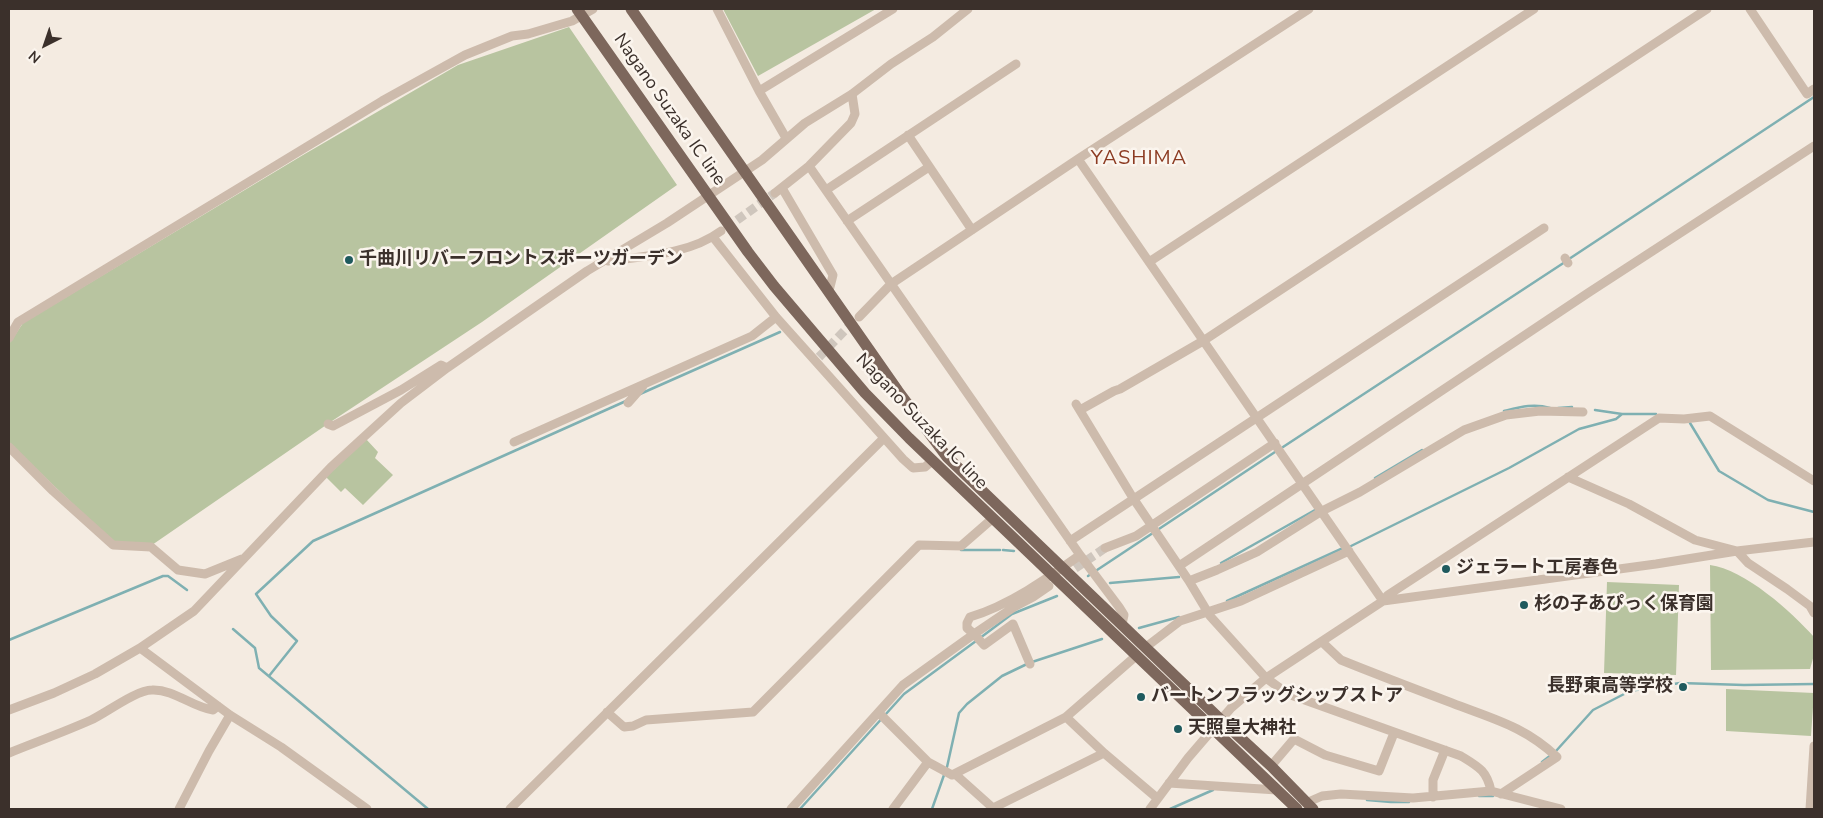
<!DOCTYPE html>
<html>
<head>
<meta charset="utf-8">
<style>
  body { margin:0 }
  #map { position:relative; width:1823px; height:818px; overflow:hidden; background:#f4ebe1; font-family:"Nunito Sans",sans-serif }
  canvas { display:block }
  .frame { position:absolute; inset:0; border:10px solid #3b302b; pointer-events:none }
  .north { position:absolute; left:20px; top:20px; width:50px; height:50px; -webkit-text-stroke:4px #fbf5ee; paint-order:stroke; rotate:221deg; font-size:14px; font-weight:700; line-height:20px; text-align:center; color:#3b302b }
  .north::after { content:''; display:block; margin:auto; width:18px; height:22px; background:#3b302b; clip-path:polygon(50% 0,100% 100%,50% 72%,0 100%) }
</style>
</head>
<body>
<div id="map">
<canvas width="1823" height="818"></canvas>
<div class="frame"></div>
<div class="north">N</div>
</div>
<script>
const context = document.querySelector('canvas').getContext('2d');
context.lineJoin = 'round';
function fillPath(path, color) { context.fillStyle = color; context.fill(path, 'evenodd'); }
function stroke(path, color, width, dash) { context.strokeStyle = color; context.lineWidth = width; context.lineCap = dash ? 'butt' : 'round'; context.setLineDash(dash || []); context.stroke(path); }
function drawText(font, color, halo, rows, align = 'center') {
  context.font = font + ' "Nunito Sans","Noto Sans JP",sans-serif'; context.lineWidth = 5; context.setLineDash([]); context.textBaseline = 'middle'; context.strokeStyle = halo; context.fillStyle = color; for (const [text, x, y, turn = 0] of rows) {
    context.save(); context.translate(x, y); context.rotate((+turn || 0) * Math.PI / 180); context.textAlign = isNaN(turn) ? turn : align; if (halo) context.strokeText(text, 0, 0); context.fillText(text, 0, 0); context.restore();
  }
}
fillPath(new Path2D(`
  M723 9H876L758 76Z
  M569 27 677 185 482 322 332 421 152 545 114 543 9 443V344L23 323 303 155 458 65Z
  M366 439 378 452 375 458 393 475 363 505 345 488 341 492 326 477Z
  M1710 565C1744 569 1792 612 1814 637V655L1810 669 1711 670Z
  M1607 582 1679 585 1676 675 1604 673Z
  M1726 689 1814 693 1811 736 1726 731Z`), '#b8c4a0');
stroke(new Path2D(`
  M1569 259 1814 97
  M640 394 780 332
  M1558 408 1572 407
  M1595 410 1622 414H1656
  M1504 411C1520 407 1534 403 1550 408
  M1690 423 1719 471 1768 500 1814 512
  M1283 447 1565 262
  M1375 478 1422 450
  M1351 546 1509 468 1579 429 1616 419 1622 414
  M961 550H1000
  M1003 550 1014 551
  M1221 563 1315 510
  M1088 576 1275 452
  M1110 583 1179 577
  M1227 601 1341 549
  M1139 628 1179 617
  M233 629 255 648 259 668 428 809
  M980 638 1012 614 1057 596
  M9 640 163 576H168L187 590
  M1032 662 1102 639
  M269 676 297 641 271 616 256 594 313 541 626 401
  M1556 751 1593 710 1630 691 1680 683 1744 685 1814 684
  M1542 762 1551 755
  M947 767 959 713 967 704 1002 676 1027 664
  M1479 796H1493
  M1367 800 1391 802H1409
  M800 809 904 694 976 641
  M932 809 944 775
  M1170 809 1213 790`), '#7fb0b2', 2.5);
stroke(new Path2D(`
  M726 228 775 193
  M819 357 855 320
  M1064 576 1105 548`), '#cfc6bd', 9, [9, 4.5]);
stroke(new Path2D(`
  M717 9 759 91 786 138
  M1750 9 1807 94 1814 89
  M759 91 893 9
  M908 135 972 230
  M1078 159 1383 601 1388 595 1659 418 1684 419 1710 416 1814 481
  M782 188 833 275 829 291
  M826 190 1016 64
  M775 193 809 166 851 123 855 114 852 94
  M847 221 929 167
  M713 237 776 317 903 459 913 468 925 467 932 461
  M1565 258 1568 263
  M608 261C646 256 690 254 721 231
  M1149 262 1534 9
  M859 317 891 284 1078 159 1309 9
  M9 338 18 322 382 101 465 55 512 36 528 34 572 21 593 9
  M628 403 643 386
  M1076 404 1133 498 1189 581 1210 616 1266 678 1288 694 1461 756C1479 767 1487 771 1491 791
  M1080 410 1114 391 1120 389 1203 341 1707 9
  M328 424 333 426 401 390 441 365 447 368
  M514 442 752 336 776 317
  M9 447 53 491 113 545 151 547 178 570 205 574 242 559
  M1568 477 1629 504 1695 540 1737 551 1748 563 1787 589 1810 606 1814 613
  M1070 541 1544 228
  M1105 548 1136 536 1275 443
  M1080 555 1119 607 1124 615 1122 624
  M1179 566 1588 293 1814 146
  M1189 581 1217 570 1257 552 1322 511 1360 492 1464 430 1506 415 1540 411 1583 412
  M1322 642 1341 660C1378 675 1415 689 1452 703 1493 719 1524 726 1557 757L1501 794
  M1146 647 1180 621 1241 601 1349 551
  M140 648 230 715 281 747 367 809
  M1030 664 1013 624 984 645 974 634 1014 607 1033 597 1049 586
  M9 710 54 693 95 674 140 648 194 611 331 467 401 403 447 368 587 271 667 223 762 160 805 123 852 94 891 64 933 37 968 9
  M607 712 624 727 633 726 646 720 753 712 919 545 961 546 992 519
  M879 713 928 762 952 775 1066 717 1136 656
  M1066 717 1104 753 1157 798
  M9 753C36 742 64 732 91 720 106 713 136 690 152 690 174 689 192 707 213 710L218 706
  M1271 766 1294 739 1325 755 1379 771 1394 733
  M955 774 993 808
  M1169 783 1277 790
  M1433 797V780L1445 750
  M1306 803 1322 796 1341 794 1413 798 1491 791 1561 809
  M179 809 209 751 230 715
  M510 809 884 438
  M791 809 903 685 974 634 967 628V623L970 617C1008 606 1048 578 1080 555L809 166
  M893 809 928 762
  M991 809 1104 753
  M1150 809 1188 758 1231 708 1266 678 1383 601 1656 564 1737 551 1814 542
  M1810 809 1814 746`), '#cdbbac', 9);
stroke(new Path2D(`
  M577 9 748 252 774 286 865 393 909 438 1297 809
  M631 9 898 391 947 457 1221 720 1271 766 1313 809`), '#7d675c', 11);
for (const [x, y, r, color] of [
  [349,260,5,"#1f5a5e"],
  [1446,569,5,"#1f5a5e"],
  [1524,605,5,"#1f5a5e"],
  [1683,687,5,"#1f5a5e"],
  [1141,697,5,"#1f5a5e"],
  [1178,729,5,"#1f5a5e"]
]) { const dot = new Path2D(); dot.arc(x, y, r, 0, 2 * Math.PI); context.fillStyle = color; context.fill(dot); stroke(dot, '#fbf5ee', 2); }
drawText('18px', '#3b302b', '#fbf5ee', [
  ["Nagano Suzaka IC line",669,110,55],
  ["Nagano Suzaka IC line",921,422,46]
]);
drawText('bold 18px', '#3b302b', '#fbf5ee', [
  ["千曲川リバーフロントスポーツガーデン",359,260],
  ["ジェラート工房春色",1456,569],
  ["杉の子あぴっく保育園",1534,605],
  ["長野東高等学校",1673,687,"right"],
  ["バートンフラッグシップストア",1151,697],
  ["天照皇大神社",1188,729]
], 'left');
context.letterSpacing = '1px';
drawText('20px', '#8c3b22', '#fbf5ee', [
  ["YASHIMA",1139,159]
]);
context.letterSpacing = '0px';
</script>
</body>
</html>
